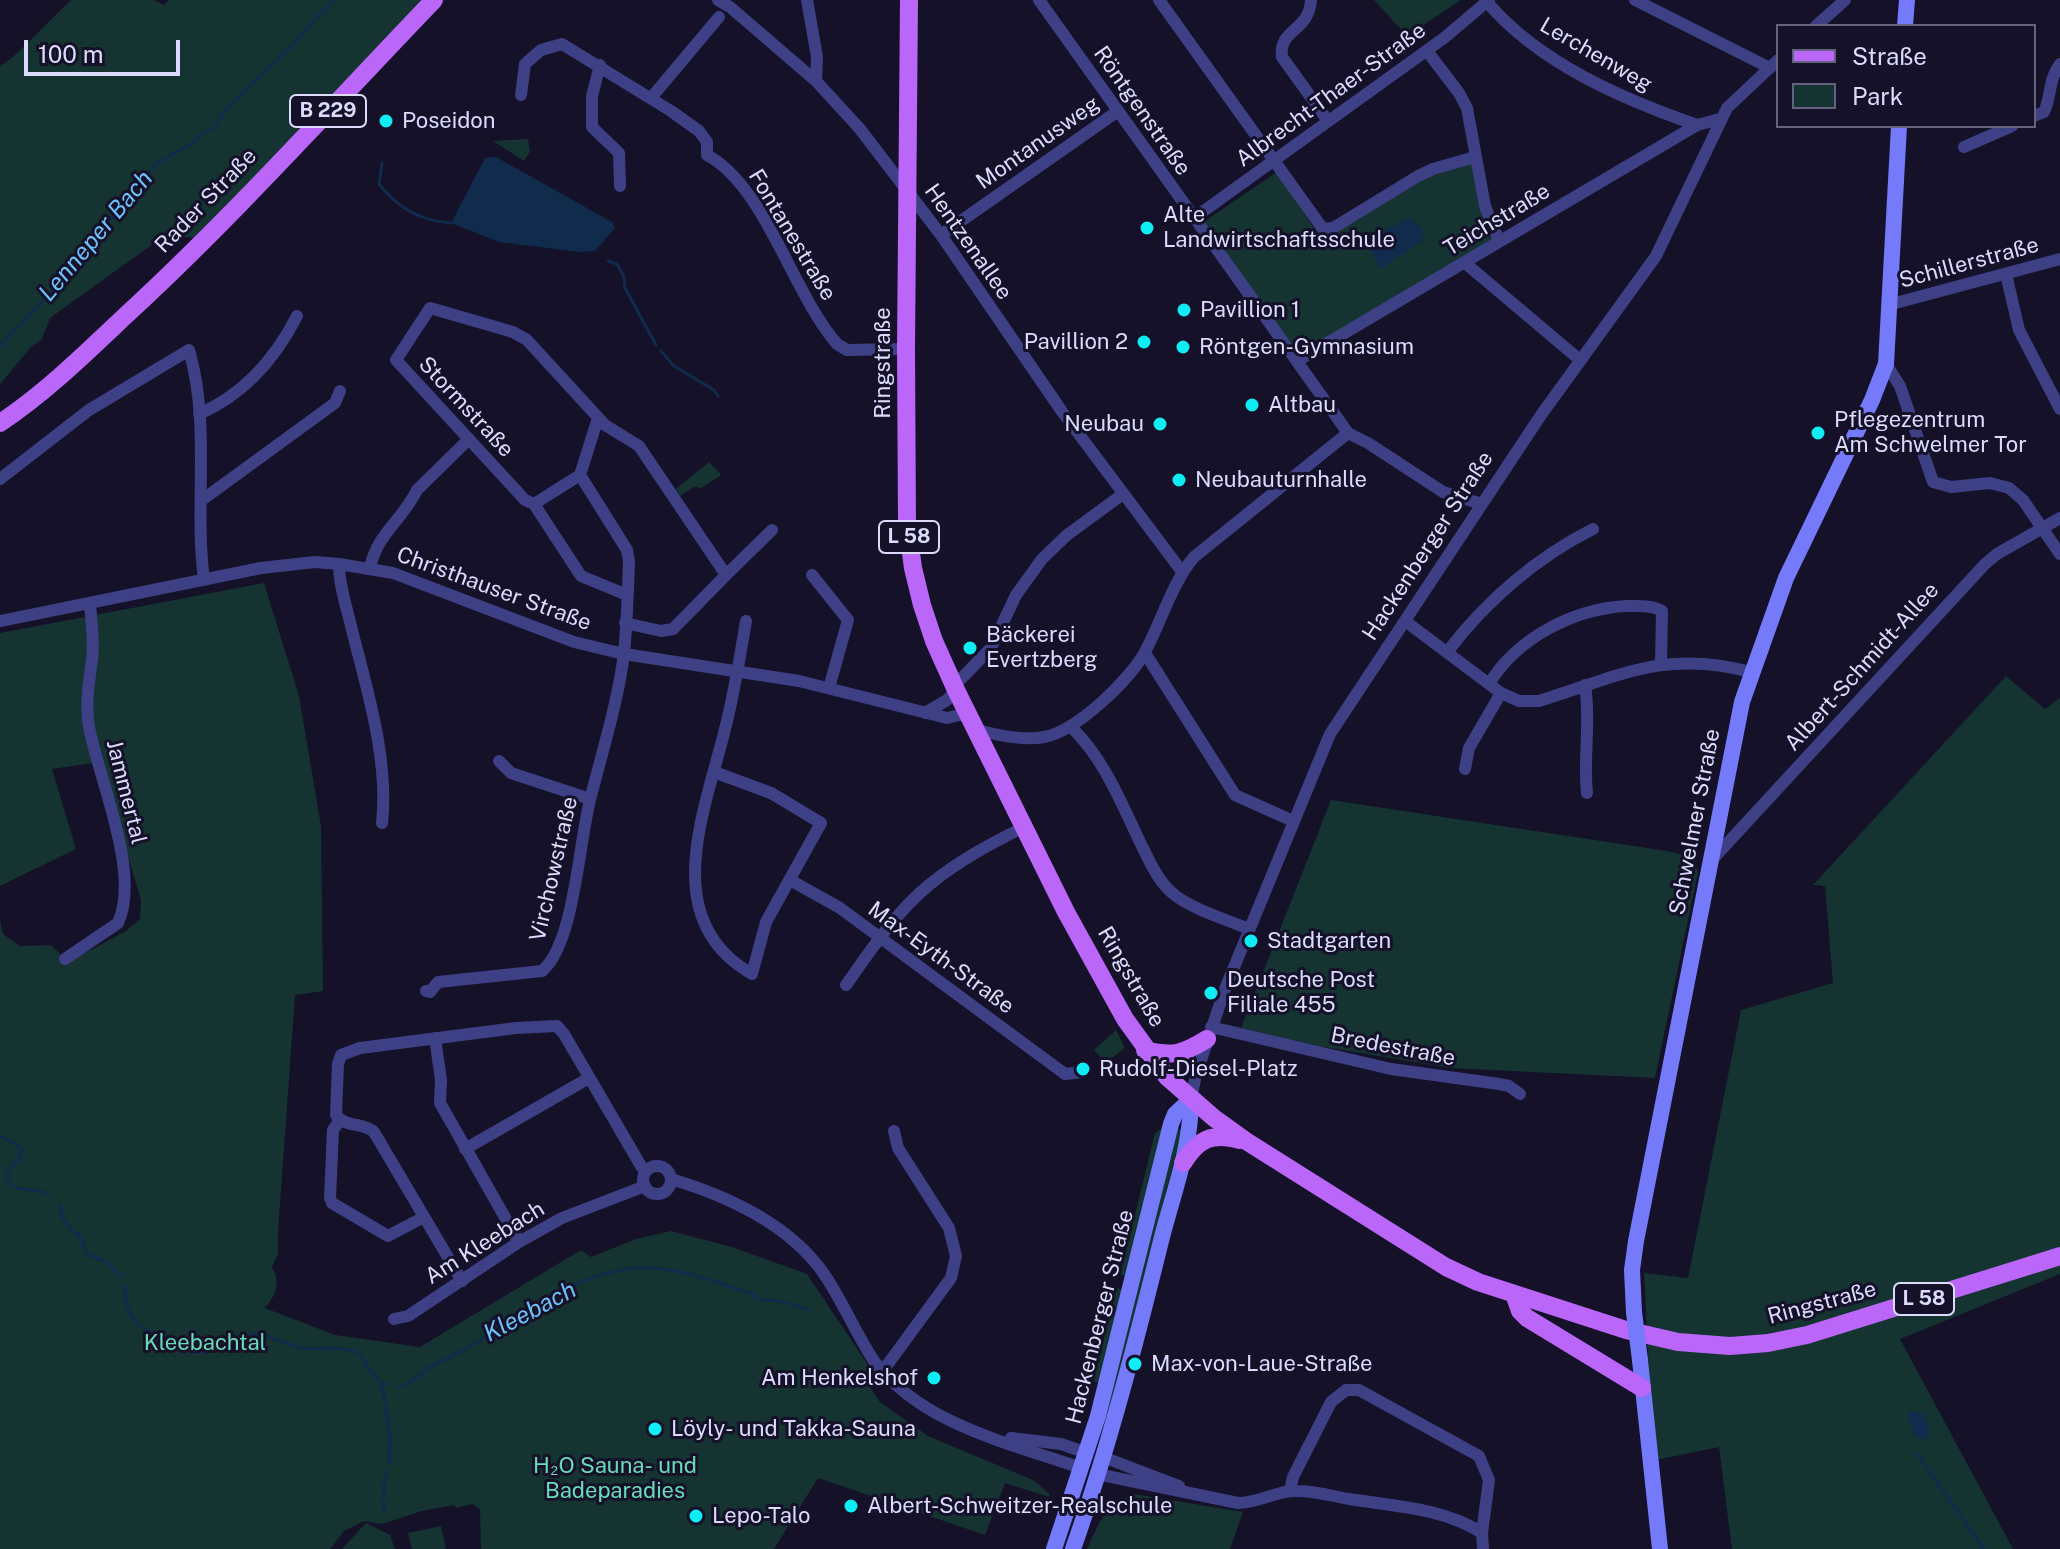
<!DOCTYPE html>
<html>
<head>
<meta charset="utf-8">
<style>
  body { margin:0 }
  #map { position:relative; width:2060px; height:1549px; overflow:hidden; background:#141129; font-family:"Public Sans",sans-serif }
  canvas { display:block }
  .legend { position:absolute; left:1776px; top:24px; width:260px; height:104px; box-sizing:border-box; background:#141129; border:2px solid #64627e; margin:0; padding:10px 14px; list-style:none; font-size:24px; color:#dcdbfe }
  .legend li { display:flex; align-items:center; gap:16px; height:40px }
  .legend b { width:40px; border:2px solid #64627e }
  .scale { position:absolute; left:24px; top:40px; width:156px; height:36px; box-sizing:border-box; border:4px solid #dcdbfe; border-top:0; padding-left:10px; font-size:24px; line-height:28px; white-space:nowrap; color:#dcdbfe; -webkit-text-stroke:6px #141129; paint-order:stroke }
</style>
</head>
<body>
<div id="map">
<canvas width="2060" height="1549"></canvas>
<ul class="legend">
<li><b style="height:10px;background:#b966f9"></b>Straße</li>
<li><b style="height:22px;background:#153330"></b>Park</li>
</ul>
<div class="scale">100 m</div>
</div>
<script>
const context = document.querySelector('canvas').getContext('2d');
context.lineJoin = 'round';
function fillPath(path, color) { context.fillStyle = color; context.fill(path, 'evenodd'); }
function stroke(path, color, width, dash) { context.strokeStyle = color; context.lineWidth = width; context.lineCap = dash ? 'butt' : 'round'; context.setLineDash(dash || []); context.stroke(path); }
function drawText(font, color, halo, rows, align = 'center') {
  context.font = font + ' "Public Sans",sans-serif'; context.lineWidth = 6; context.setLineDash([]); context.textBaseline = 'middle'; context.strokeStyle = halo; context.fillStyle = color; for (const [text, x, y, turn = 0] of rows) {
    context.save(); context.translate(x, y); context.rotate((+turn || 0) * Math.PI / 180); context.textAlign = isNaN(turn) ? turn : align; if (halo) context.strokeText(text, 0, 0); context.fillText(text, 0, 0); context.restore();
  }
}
fillPath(new Path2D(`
  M71 0H154L164 5 169 0H427L199 238 164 236 50 318 42 339 31 347 0 384V66L13 57Z
  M1374 0H1461L1407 36Z
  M528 139 530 152 524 161 493 141Z
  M1472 163 1492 241 1299 356 1202 223 1277 172 1315 230 1323 234 1419 180Z
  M709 462 720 473V476L701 488 694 487 680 496 676 489Z
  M264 583 299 696 321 826 323 991 295 995 278 1232V1254L272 1267C281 1284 276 1295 265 1308L335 1335 420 1347 581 1250 591 1257 636 1239 671 1231 732 1247 807 1274 868 1365 871 1389 880 1402 928 1436 1033 1480 1050 1494 1049 1497 1005 1483 985 1535 818 1478 774 1549H481L480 1509 472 1504 456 1508 454 1505 422 1511 382 1524 364 1521 344 1531 330 1549H0V920L3 934 20 946 51 945 68 962 126 931 140 919 141 900 100 762 52 769 76 849 0 886V633Z
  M2006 676 2045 709 2060 698V1250L1796 1332 1728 1341 1647 1332 1644 1273 1688 1278 1741 1010 1833 983 1825 886 1813 885Z
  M1331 800 1667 851 1692 857 1698 872 1655 1078 1450 1068 1319 1046 1241 1028Z
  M1116 1030 1125 1048 1105 1063 1094 1050Z
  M1162 1128 1127 1276 1120 1275 1155 1133Z
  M1175 1128 1182 1130 1103 1436 1101 1435 1111 1397 1121 1343Z
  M2060 1263V1274L1900 1339 2013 1549H1732L1719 1447 1656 1460 1647 1339 1733 1353Z
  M1117 1288 1124 1290 1100 1380 1096 1383 1093 1379Z
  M1134 1494 1243 1512 1230 1549H1087C1100 1521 1104 1506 1134 1494Z
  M366 1523 390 1535 395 1549H342Z
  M441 1526 446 1549H412L408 1533Z`), '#153330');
fillPath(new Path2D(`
  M496 157 612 222 615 228 595 251 579 252 499 242 451 223 485 158Z
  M1409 217 1422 228 1423 241 1380 269 1366 242Z
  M1910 1411 1922 1413C1928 1419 1932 1433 1926 1440L1914 1436 1908 1414Z`), '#112b4d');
stroke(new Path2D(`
  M382 163 379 184C398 208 420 221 451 223
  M608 261 617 264 624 277 625 288 656 345
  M0 346 66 277 118 210 117 207 159 162 194 142 199 135 215 128C221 108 267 71 283 55 301 37 315 17 334 0
  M661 351 674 366 714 390 718 396
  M0 1136 22 1148 18 1160 7 1172V1180L15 1188 42 1191 49 1196
  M59 1204C61 1215 67 1230 79 1235L88 1255 106 1261 122 1277
  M124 1286 128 1308 135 1322 168 1344 184 1346V1351C202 1355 234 1349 245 1335 265 1331 284 1344 303 1348 320 1351 345 1343 359 1355 369 1363 369 1379 388 1385
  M382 1384 390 1435 389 1463
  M399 1387C412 1384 418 1375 430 1367 436 1363 444 1360 452 1356 511 1326 582 1263 652 1268 686 1270 721 1284 753 1294L759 1300 780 1301 810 1310
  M1916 1452 1984 1549
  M384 1512C382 1499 384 1484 386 1471`), '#112b4d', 3);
stroke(new Path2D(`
  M718 0 730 7 816 81 860 129 941 235 1063 413 1183 573
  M807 0 817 57 816 81
  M1039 0 1348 433 1368 443 1443 492 1482 504
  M1159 0 1323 229 1333 228 1418 176 1433 169 1475 157
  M1311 0C1309 32 1278 29 1282 57L1328 121
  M1635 0 1770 68
  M1487 2C1539 63 1622 99 1697 125
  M1816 26 1845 0
  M1427 51 1459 93 1467 108 1485 206 1499 241
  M600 65 592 96V127L619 153 620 186
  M521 95 525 64 541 50 562 44 671 111 699 131 707 142V155C765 186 792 292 837 344L847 350 906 349
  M651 98 719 17
  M2034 116 2044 112C2052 95 2048 80 2060 64
  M1964 147 2012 126
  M1194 218 1444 38 1489 0
  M941 235 1118 111
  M1465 263 1580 360
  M2006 274 2019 330 2060 409
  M1888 305 2060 259
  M1297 361 1697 125 1720 119
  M1886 364 1900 386 1933 482 1951 487 1990 483 2009 488 2023 500 2060 554
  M199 414C245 394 275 359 297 316
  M598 418 580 475 534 504 525 500 396 360 430 308 513 332 527 340 605 425 639 446 726 575 673 629 661 631 625 623
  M0 479 89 410 189 350C211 425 194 504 204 580
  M202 500 335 403 340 391
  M534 504 581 576 627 595
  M339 564C339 586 347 608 352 630 367 690 389 760 382 823
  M370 567C379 531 402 521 417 490L469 439
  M726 575 772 530
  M812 575 848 620 829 688
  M0 621 261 568 315 562 339 564 393 573 574 642 624 654 799 681 947 718 968 713
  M1405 621 1501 693 1519 701H1539C1619 676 1666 649 1751 672
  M1448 651C1486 601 1537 557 1593 529
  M1145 653 1235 795 1293 821
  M1489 684C1517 638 1573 609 1626 606 1638 606 1652 605 1662 611L1661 663
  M1585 685C1591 722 1583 757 1587 793
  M954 686 991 648 1016 595 1042 559 1067 535 1123 494
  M925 713 947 700 956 690
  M1070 726C1103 757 1120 800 1139 840 1149 860 1158 883 1176 896 1197 911 1225 919 1249 929
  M977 730C997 735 1023 741 1044 737 1077 731 1131 679 1146 650 1162 620 1172 583 1194 557L1348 433
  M499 761 511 773 590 799
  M1465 769 1469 748 1501 693
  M714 772 771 793 821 823 766 922 752 974C657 920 705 811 725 729 734 694 740 657 746 621
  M1711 861 1985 564 1997 554 2060 518
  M790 880 840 908 1065 1074 1083 1072
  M65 959 118 923C141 873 99 780 89 727 85 704 89 683 92 660 94 641 92 623 90 605
  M846 985C871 950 895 913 929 885 958 861 990 844 1024 827
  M426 991 430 992 438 982 542 971C575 944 579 838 591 796 602 753 619 697 624 653 627 623 628 591 629 561L627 550 580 475
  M1211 1027 1391 1069 1499 1084 1509 1086 1520 1094
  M435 1038 441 1080 440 1103 519 1242
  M1191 1099 1196 1075 1225 989 1330 734 1541 415 1656 256 1727 108 1778 60
  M340 1120 333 1130 330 1198 332 1203 388 1236 424 1217
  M465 1149 589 1078
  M643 1180a14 14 0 1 1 28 0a14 14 0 1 1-28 0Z
  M671 1179C731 1197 794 1226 828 1280 845 1307 857 1335 874 1361 922 1425 1010 1443 1081 1468
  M462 1281 374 1132C363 1122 346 1128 336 1115L338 1064 341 1055 360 1048 516 1028 557 1026 564 1034 641 1166 646 1171
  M394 1319 408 1316 519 1242 562 1218 645 1186
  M882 1372 951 1278 956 1256 949 1228 898 1148 894 1131
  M1011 1438 1061 1444 1087 1453
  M1103 1457 1179 1486
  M1097 1474 1238 1503C1258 1503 1274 1492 1293 1491 1312 1490 1332 1496 1349 1499 1393 1506 1444 1508 1482 1533
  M1290 1491 1293 1477 1331 1402 1346 1390H1359L1479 1456 1489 1480 1482 1533 1483 1549`), '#3e4086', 12);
stroke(new Path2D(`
  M1905 26 1907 0
  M1634 1312 1632 1270 1636 1241 1742 702 1786 578 1872 400 1886 364 1899 126
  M1640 1360 1660 1549
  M1054 1549 1098 1416 1171 1124 1175 1114 1191 1099
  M1073 1549C1109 1447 1136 1342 1162 1237 1174 1191 1191 1147 1191 1099`), '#757afa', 16);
stroke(new Path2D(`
  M909 0 906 349 907 523 913 568 922 605 934 641 956 690 1066 912 1125 1019 1167 1077 1214 1118 1246 1141 1446 1267 1478 1282 1626 1330 1678 1342 1730 1346 1768 1343 1807 1335 2060 1256
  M0 423C45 393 85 354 124 317 233 217 332 106 434 0
  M1145 1050C1173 1057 1183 1054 1207 1039
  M1183 1163C1198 1139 1212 1132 1240 1140
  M1514 1294 1520 1311 1527 1318 1642 1388`), '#b966f9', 18);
stroke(new Path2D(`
  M1634 1312 1640 1360`), '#757afa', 16);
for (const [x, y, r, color] of [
  [386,121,8,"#0eedf6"],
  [1147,228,8,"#0eedf6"],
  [1184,310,8,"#0eedf6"],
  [1144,342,8,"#0eedf6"],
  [1183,347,8,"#0eedf6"],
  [1252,405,8,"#0eedf6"],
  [1160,424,8,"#0eedf6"],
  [1818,433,8,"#0eedf6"],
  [1179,480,8,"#0eedf6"],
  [970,648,8,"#0eedf6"],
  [1251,941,8,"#0eedf6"],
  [1211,993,8,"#0eedf6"],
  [1083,1069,8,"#0eedf6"],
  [1135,1364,8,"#0eedf6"],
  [934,1378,8,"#0eedf6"],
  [655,1429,8,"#0eedf6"],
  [851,1506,8,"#0eedf6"],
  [696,1516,8,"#0eedf6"]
]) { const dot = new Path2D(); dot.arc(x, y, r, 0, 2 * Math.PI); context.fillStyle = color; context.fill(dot); stroke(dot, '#141129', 3); }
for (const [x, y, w] of [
  [328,111,76],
  [909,537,60],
  [1924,1299,60]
]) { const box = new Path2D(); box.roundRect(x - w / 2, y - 16, w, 32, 6); context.fillStyle = '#141129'; context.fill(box); stroke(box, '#dcdbfe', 2); }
drawText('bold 20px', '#dcdbfe', null, [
  ["B 229",328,111],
  ["L 58",909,537],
  ["L 58",1924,1299]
]);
drawText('22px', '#dcdbfe', '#141129', [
  ["Lerchenweg",1596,55,30],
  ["Albrecht-Thaer-Straße",1331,95,-36],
  ["Röntgenstraße",1142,111,55],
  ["Montanusweg",1038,143,-35],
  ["Rader Straße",206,201,-46],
  ["Teichstraße",1497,220,-31],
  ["Fontanestraße",792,235,59],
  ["Hentzenallee",968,242,55],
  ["Schillerstraße",1969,263,-15],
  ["Ringstraße",883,363,-90],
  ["Stormstraße",466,407,47],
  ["Hackenberger Straße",1428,546,-57],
  ["Christhauser Straße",494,589,20],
  ["Albert-Schmidt-Allee",1862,667,-48],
  ["Jammertal",126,792,76],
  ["Schwelmer Straße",1695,822,-79],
  ["Virchowstraße",554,869,-77],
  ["Max-Eyth-Straße",941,958,36],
  ["Ringstraße",1131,977,60],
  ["Bredestraße",1393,1047,11],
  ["Am Kleebach",485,1243,-32],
  ["Ringstraße",1822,1303,-15],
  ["Hackenberger Straße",1100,1317,-76]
]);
drawText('22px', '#dcdbfe', '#141129', [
  ["Poseidon",402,121],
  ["Alte",1163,215],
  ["Landwirtschaftsschule",1163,240],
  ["Pavillion 1",1200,310],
  ["Pavillion 2",1128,342,"right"],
  ["Röntgen-Gymnasium",1199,347],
  ["Altbau",1268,405],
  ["Pflegezentrum",1834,420],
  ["Am Schwelmer Tor",1834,445],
  ["Neubau",1144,424,"right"],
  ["Neubauturnhalle",1195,480],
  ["Bäckerei",986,635],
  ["Evertzberg",986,660],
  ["Stadtgarten",1267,941],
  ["Deutsche Post",1227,980],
  ["Filiale 455",1227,1005],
  ["Rudolf-Diesel-Platz",1099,1069],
  ["Max-von-Laue-Straße",1151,1364],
  ["Am Henkelshof",918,1378,"right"],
  ["Löyly- und Takka-Sauna",671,1429],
  ["Albert-Schweitzer-Realschule",867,1506],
  ["Lepo-Talo",712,1516]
], 'left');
drawText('22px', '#68dcb8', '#141129', [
  ["Kleebachtal",205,1343],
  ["H₂O Sauna- und",615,1466],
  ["Badeparadies",615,1491]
]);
drawText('italic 24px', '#6dc1fa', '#141129', [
  ["Lenneper Bach",96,236,-50],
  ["Kleebach",530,1312,-28]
]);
</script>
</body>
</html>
